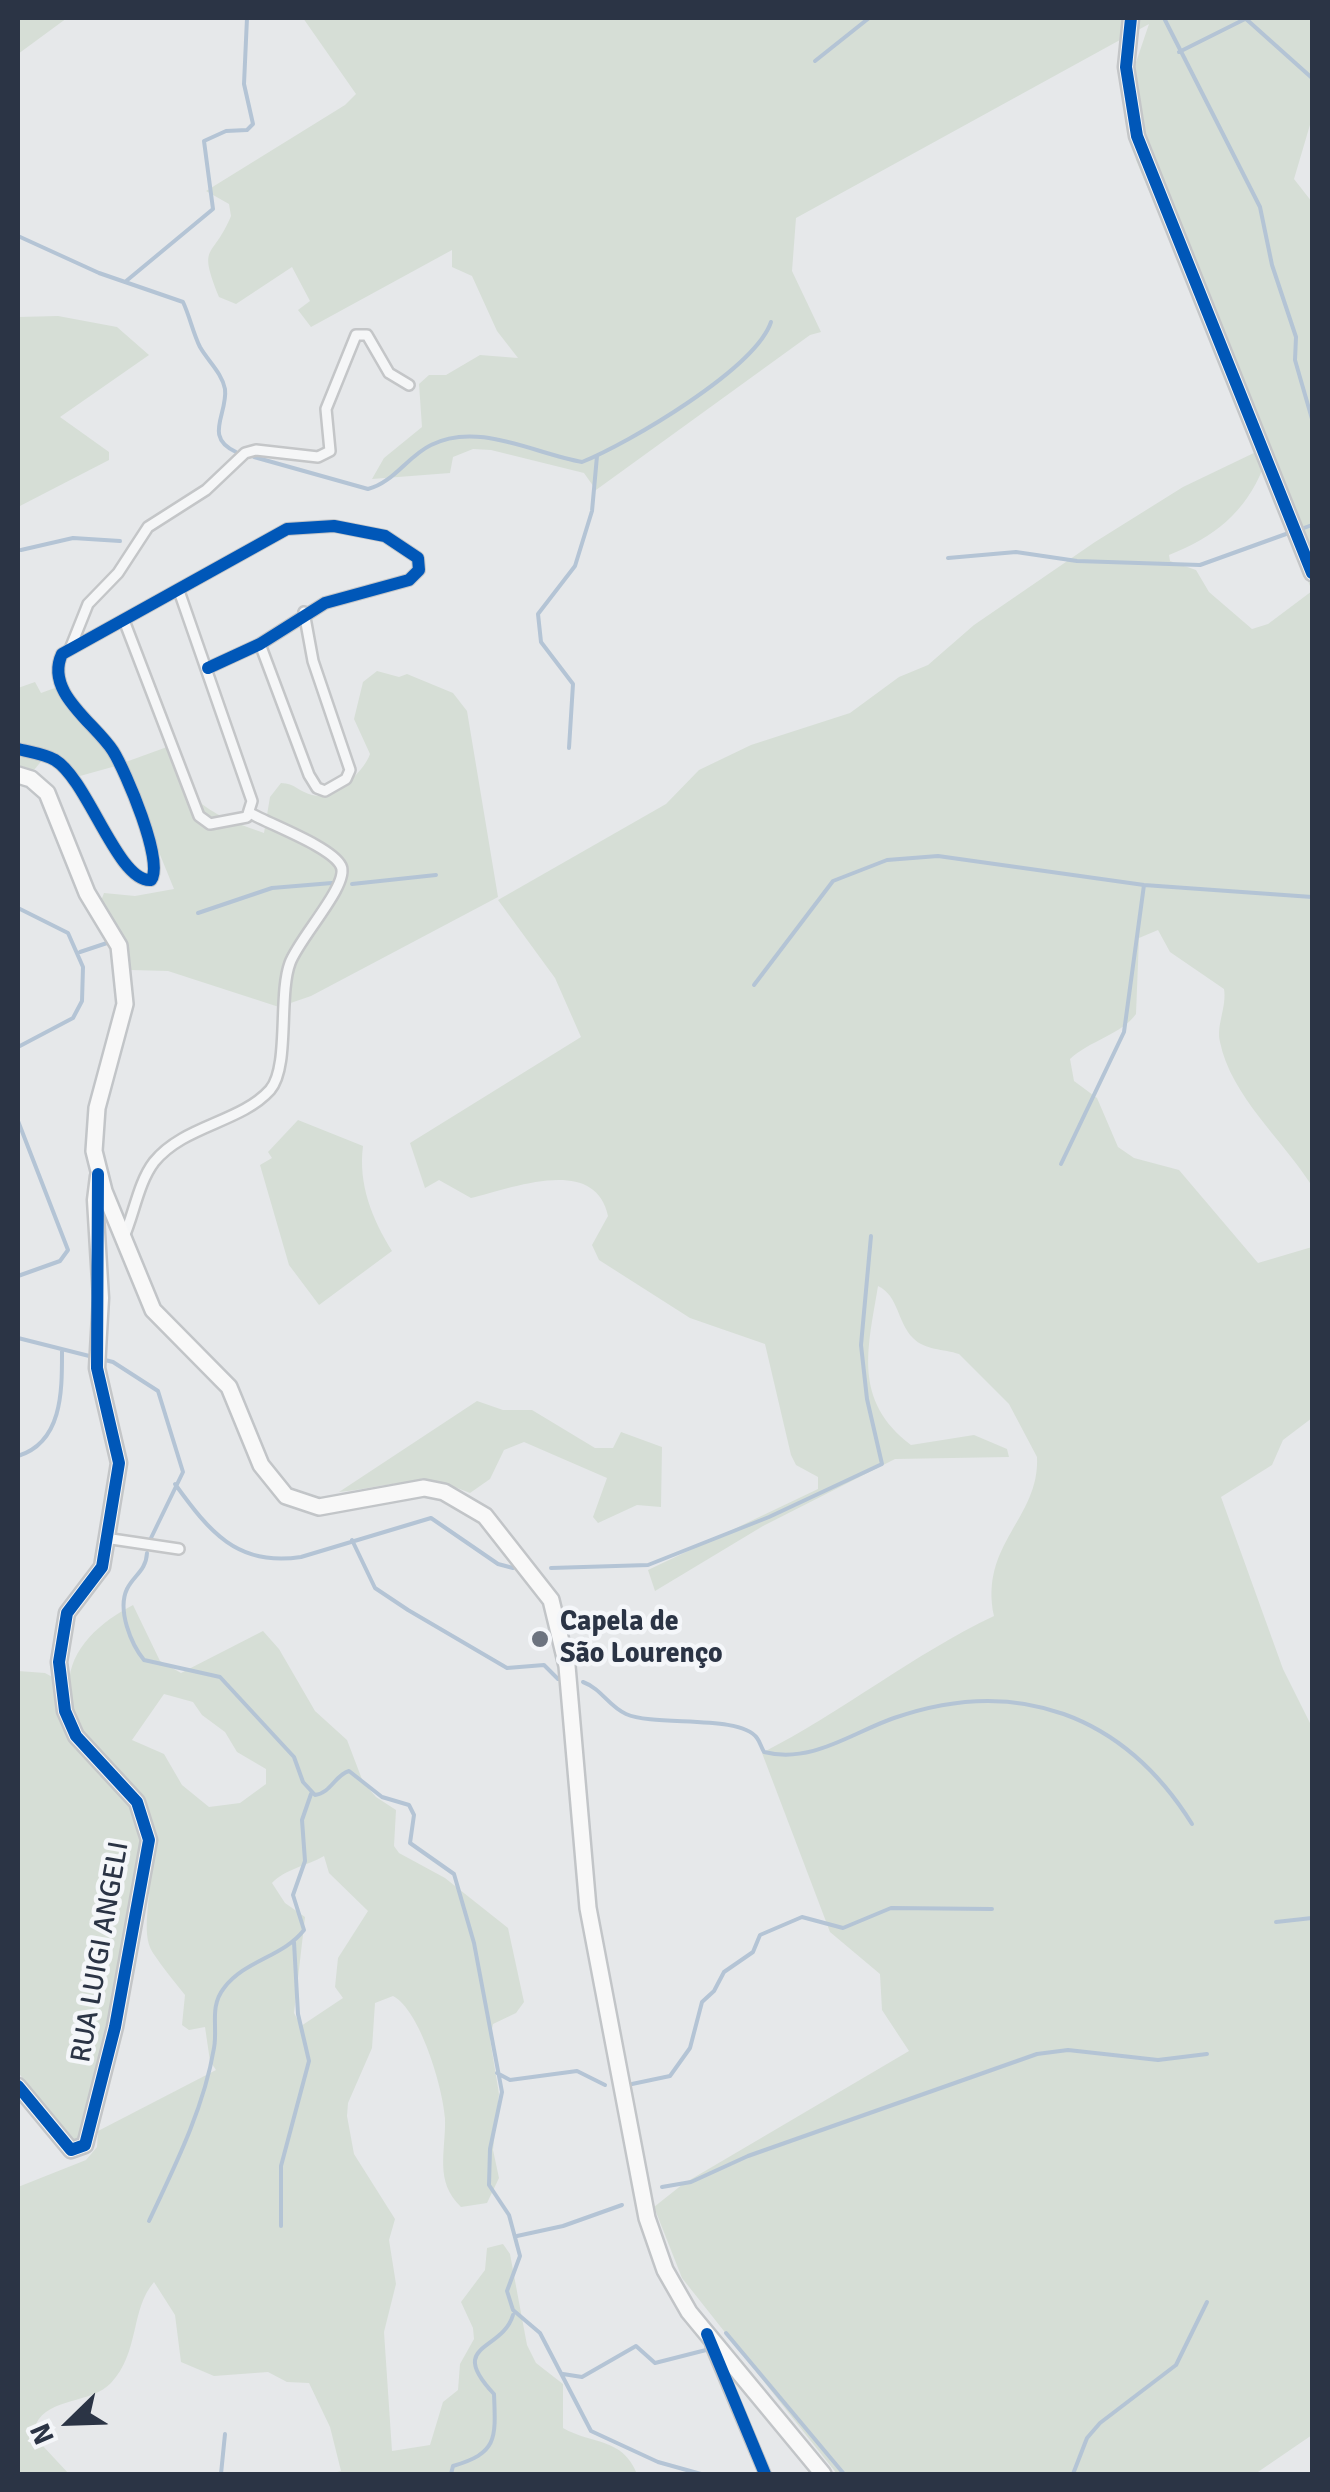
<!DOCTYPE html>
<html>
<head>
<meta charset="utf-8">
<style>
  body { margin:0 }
  #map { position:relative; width:1330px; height:2492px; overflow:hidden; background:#e6e8ea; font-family:Signika,sans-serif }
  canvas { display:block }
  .frame { position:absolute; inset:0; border:20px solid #2b3445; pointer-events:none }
  .north { position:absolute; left:20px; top:2372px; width:100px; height:100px; -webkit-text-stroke:8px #f4f6f9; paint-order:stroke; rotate:247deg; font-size:28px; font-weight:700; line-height:40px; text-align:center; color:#2b3445 }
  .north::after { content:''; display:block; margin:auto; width:35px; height:45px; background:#2b3445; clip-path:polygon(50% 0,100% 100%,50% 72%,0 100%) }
</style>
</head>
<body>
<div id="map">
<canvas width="1330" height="2492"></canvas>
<div class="frame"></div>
<div class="north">N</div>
</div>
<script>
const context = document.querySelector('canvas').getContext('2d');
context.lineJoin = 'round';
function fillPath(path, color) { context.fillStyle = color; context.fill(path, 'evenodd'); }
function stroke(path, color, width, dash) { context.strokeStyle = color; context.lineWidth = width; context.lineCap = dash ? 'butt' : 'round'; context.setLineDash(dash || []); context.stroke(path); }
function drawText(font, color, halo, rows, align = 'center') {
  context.font = font + ' Signika,sans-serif'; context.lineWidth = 9; context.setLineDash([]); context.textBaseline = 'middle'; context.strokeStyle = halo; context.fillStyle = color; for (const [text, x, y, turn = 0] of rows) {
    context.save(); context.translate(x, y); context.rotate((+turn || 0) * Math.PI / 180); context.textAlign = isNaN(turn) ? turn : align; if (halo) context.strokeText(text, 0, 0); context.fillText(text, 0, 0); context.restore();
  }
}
fillPath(new Path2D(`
  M18 18H67L18 54Z
  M303 18H1312V118L1294 179 1312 202V1186C1283 1140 1231 1096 1220 1042 1216 1025 1227 1007 1224 989L1170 952 1158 930 1139 938 1136 1014C1122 1034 1089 1041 1070 1059L1074 1081 1097 1098 1118 1147 1134 1158 1179 1170 1258 1263 1312 1247V1418L1283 1440 1272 1465 1221 1497 1283 1669 1312 1727V2435L1255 2474H837L682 2278 654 2207 683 2184 909 2051 882 2010 880 1974 830 1932 762 1753C842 1712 914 1654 994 1616 979 1544 1040 1518 1037 1457L1009 1404 959 1354C944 1349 924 1350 913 1338 897 1322 899 1296 878 1286 868 1348 852 1400 911 1445L974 1435 1007 1449 1009 1457 895 1459 763 1526 655 1591 648 1570 818 1489V1477L796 1465 791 1455 765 1344 690 1318 599 1260 592 1245 608 1216C595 1154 511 1189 471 1198L439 1180 425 1188 410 1143 581 1037 555 978 498 900 666 804 699 770 751 745 850 713 899 677 928 665 974 625 1095 542 1183 487 1258 451 1136 160 1129 83 1149 24 796 218 792 271 821 332 810 335 596 490 584 473 491 450 473 449 453 457 450 473 372 479 384 458 422 427 419 384 429 375H446L480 355 518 358 497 331 472 276 452 267V250L311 327 298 310 310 301 292 267 236 304 219 297C197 242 213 260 231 216L229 204 206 191 345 105 356 94ZM1263 468 1312 591 1268 624 1252 629 1209 592 1196 570 1170 561 1169 555C1214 537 1245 513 1263 468Z
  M58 316 117 327 149 355 60 417 109 452V460L18 507V317Z
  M377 671 399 677 407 674 453 693 467 711 498 897 311 996 279 1007 168 971 131 970 126 944 101 901 104 893 135 896 174 889 123 764 80 776 49 752 34 770 18 765V688L35 682 41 693 63 685 107 734 123 763 167 747C189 805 206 812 264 833L270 797 281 783C295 783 299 792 312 795 332 801 364 772 370 754L354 719 363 682Z
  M298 1120 363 1146C358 1184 372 1219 392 1251L319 1305 289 1265 260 1165 272 1158 268 1152Z
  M477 1401 503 1410H532L595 1448H613L621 1432 662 1447 661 1507 637 1505 598 1523 593 1517 607 1478 524 1442 504 1450 490 1479 470 1493C422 1471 388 1487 339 1492Z
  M133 1605 160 1661 181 1673 263 1631 279 1649 315 1711 347 1740 363 1782 376 1797 396 1810 394 1846 399 1853 445 1878 508 1928 524 2002 516 2013 493 2024 490 2039 499 2094 493 2150 499 2178 487 2203 461 2207C434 2181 446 2152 445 2118 443 2088 420 2010 393 1996L375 2003 372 2048 348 2103 347 2116 354 2154 395 2219 389 2240 396 2284 384 2332 392 2451 430 2445 443 2402 458 2390 460 2364 474 2339 473 2328 461 2302 485 2270 487 2248 503 2244 510 2254 527 2345 536 2363 563 2384V2428C593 2445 622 2437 637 2474H329L341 2471 330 2427 309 2383 287 2382 268 2372 214 2376 181 2362 175 2315 154 2282C130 2310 140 2352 111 2383 91 2404 49 2397 36 2424L42 2445 69 2474H18V2187L86 2160 97 2147 98 2131 216 2070 210 2061 205 2027 189 2030 182 2025 185 1995C174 1981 163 1968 153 1953 139 1932 154 1892 148 1867L89 2134 73 2147 18 2072V1671L45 1673 69 1686C69 1648 102 1621 133 1605ZM164 1694 193 1702 202 1715 225 1732 237 1752 266 1769V1784L240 1803 209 1807 182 1785 164 1754 132 1740ZM324 1856 329 1873 368 1911 338 1958 335 1987 343 1998 301 2026 294 2013 305 1917 285 1903 272 1883C285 1869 307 1866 324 1856Z`), '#d6ded6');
stroke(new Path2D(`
  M1164 18 1260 207 1272 265 1296 337 1295 360 1312 419
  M1245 18 1312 78
  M1179 52 1247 18
  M815 61 869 18
  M18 236 99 273 183 302C190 317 193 333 200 347 208 361 222 373 225 389 228 414 203 437 236 452
  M125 282 213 209 204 141 226 131 247 130 253 124 244 84 247 18
  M254 457 368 489C393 483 408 456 431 445 478 421 535 454 582 462 629 443 755 369 771 322
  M1304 528 1312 525
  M21 550 73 538 120 541
  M948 558 1016 552 1077 561 1200 565 1286 534
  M569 748 573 684 541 642 538 614 575 566 592 511 597 456
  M352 884 436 875
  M18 908 68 933 83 967 82 1001 73 1018 18 1047
  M198 913 272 888 332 883
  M80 952 107 943
  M754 985 833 881 887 860 938 856 1144 885 1312 897
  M18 1121 68 1250 60 1261 18 1276
  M1061 1164 1124 1032 1144 885
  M18 1338 113 1362 158 1391 183 1472 151 1538
  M18 1456C63 1442 62 1390 62 1351
  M175 1484C209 1531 237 1567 301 1557L431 1518 498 1564 513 1568
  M352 1540 375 1588 408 1610 507 1668 544 1665 558 1679
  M147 1553C146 1571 134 1575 127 1589 117 1610 131 1644 144 1660L220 1677 294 1757 303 1782 315 1795C331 1793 335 1775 349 1771L382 1797 409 1805 414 1815 410 1843 454 1874 474 1943 502 2092 490 2149 489 2185 509 2215 520 2256 507 2291 513 2310 540 2333 591 2431 658 2462 701 2474
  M551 1568 648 1565 769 1517 882 1464 867 1399 861 1345 871 1236
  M583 1682C602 1689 608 1706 626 1714 655 1727 740 1714 757 1738 760 1742 761 1747 764 1752 812 1764 851 1733 894 1718 1017 1675 1124 1715 1192 1824
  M1276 1922 1312 1918
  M497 2073 510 2080 577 2071 605 2085
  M632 2084 670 2076 690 2048 702 2002 714 1991 724 1972 753 1952 760 1935 802 1917 843 1928 891 1908 992 1909
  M662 2187 691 2182 748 2156 1037 2054 1068 2050 1158 2060 1207 2054
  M149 2221C175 2166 204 2108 214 2048 218 2027 209 2007 224 1988 245 1960 283 1957 304 1930L293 1895 305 1861 302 1820 311 1794
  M281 2226V2166L309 2061 298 2014 294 1942
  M517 2236 563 2226 622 2205
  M726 2333 844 2474
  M563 2374 582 2377 636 2346 655 2363 710 2349
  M221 2474 225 2434
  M451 2474 453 2466C497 2453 496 2440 494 2394 446 2343 502 2352 513 2315
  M1073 2474 1087 2438 1100 2423 1176 2365 1207 2302`), '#b4c4d5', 4);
const street = new Path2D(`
  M125 623 199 816 210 824 247 817 252 801 179 591
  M260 644 309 775 317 788 325 791 346 779 350 770 313 661 304 612
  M70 649 88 604 118 573 148 527 206 490 245 453 256 450 318 457 330 451 326 409 356 335H367L389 373 409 385
  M18 749C29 752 45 754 55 760 88 780 118 883 151 880 165 863 125 770 113 751 95 723 44 692 62 654L287 529 334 526 385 536 418 558 419 570 409 580 325 603 260 644 208 668
  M123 1239C134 1215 138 1183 154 1162 184 1125 240 1123 270 1090 290 1067 278 995 290 963 299 938 350 884 341 866 332 847 271 825 250 813
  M105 1538 179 1549
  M711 2346 765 2474`);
const secondary = new Path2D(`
  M1131 18 1126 67 1137 136 1312 573
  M18 2086 71 2150 85 2145 115 2027 149 1840 137 1802 76 1736 65 1711 59 1662 67 1613 102 1567 119 1463 97 1368 101 1298 95 1200 98 1176`);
const primary = new Path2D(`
  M18 775 31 779 47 793 87 893 119 946 125 1004 97 1108 94 1151 104 1191 153 1310 229 1387 261 1465 286 1496 319 1507 424 1488 444 1492 485 1516 551 1600 567 1666 588 1908 647 2218 665 2270 689 2312 823 2474`);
stroke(street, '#c4c6c8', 14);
stroke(secondary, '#c4c6c8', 19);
stroke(primary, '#c2c5c8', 20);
stroke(street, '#f5f6f7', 9);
stroke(secondary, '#f8f8f8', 14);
stroke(primary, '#f8f8f8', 15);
stroke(new Path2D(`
  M1131 18 1126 67 1137 136 1312 573
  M18 749C29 752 45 754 55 760 88 780 118 883 151 880 165 863 125 770 113 751 95 723 44 692 62 654L287 529 334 526 385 536 418 558 419 570 409 580 325 603 260 644 208 668
  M18 2086 71 2150 85 2145 115 2027 149 1840 137 1802 76 1736 65 1711 59 1662 67 1613 102 1567 119 1463 97 1368 98 1174
  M707 2334 765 2474`), '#0057b8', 12);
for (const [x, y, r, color] of [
  [540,1639,10,"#6c737f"]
]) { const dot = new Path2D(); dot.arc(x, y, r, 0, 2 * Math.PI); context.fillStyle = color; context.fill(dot); stroke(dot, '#f4f6f9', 4); }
drawText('bold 28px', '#2b3445', '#f4f6f9', [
  ["Capela de",560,1623],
  ["São Lourenço",560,1655]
], 'left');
drawText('28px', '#2b3445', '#f4f6f9', [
  ["RUA LUIGI ANGELI",101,1952,-80]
]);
</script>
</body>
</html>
